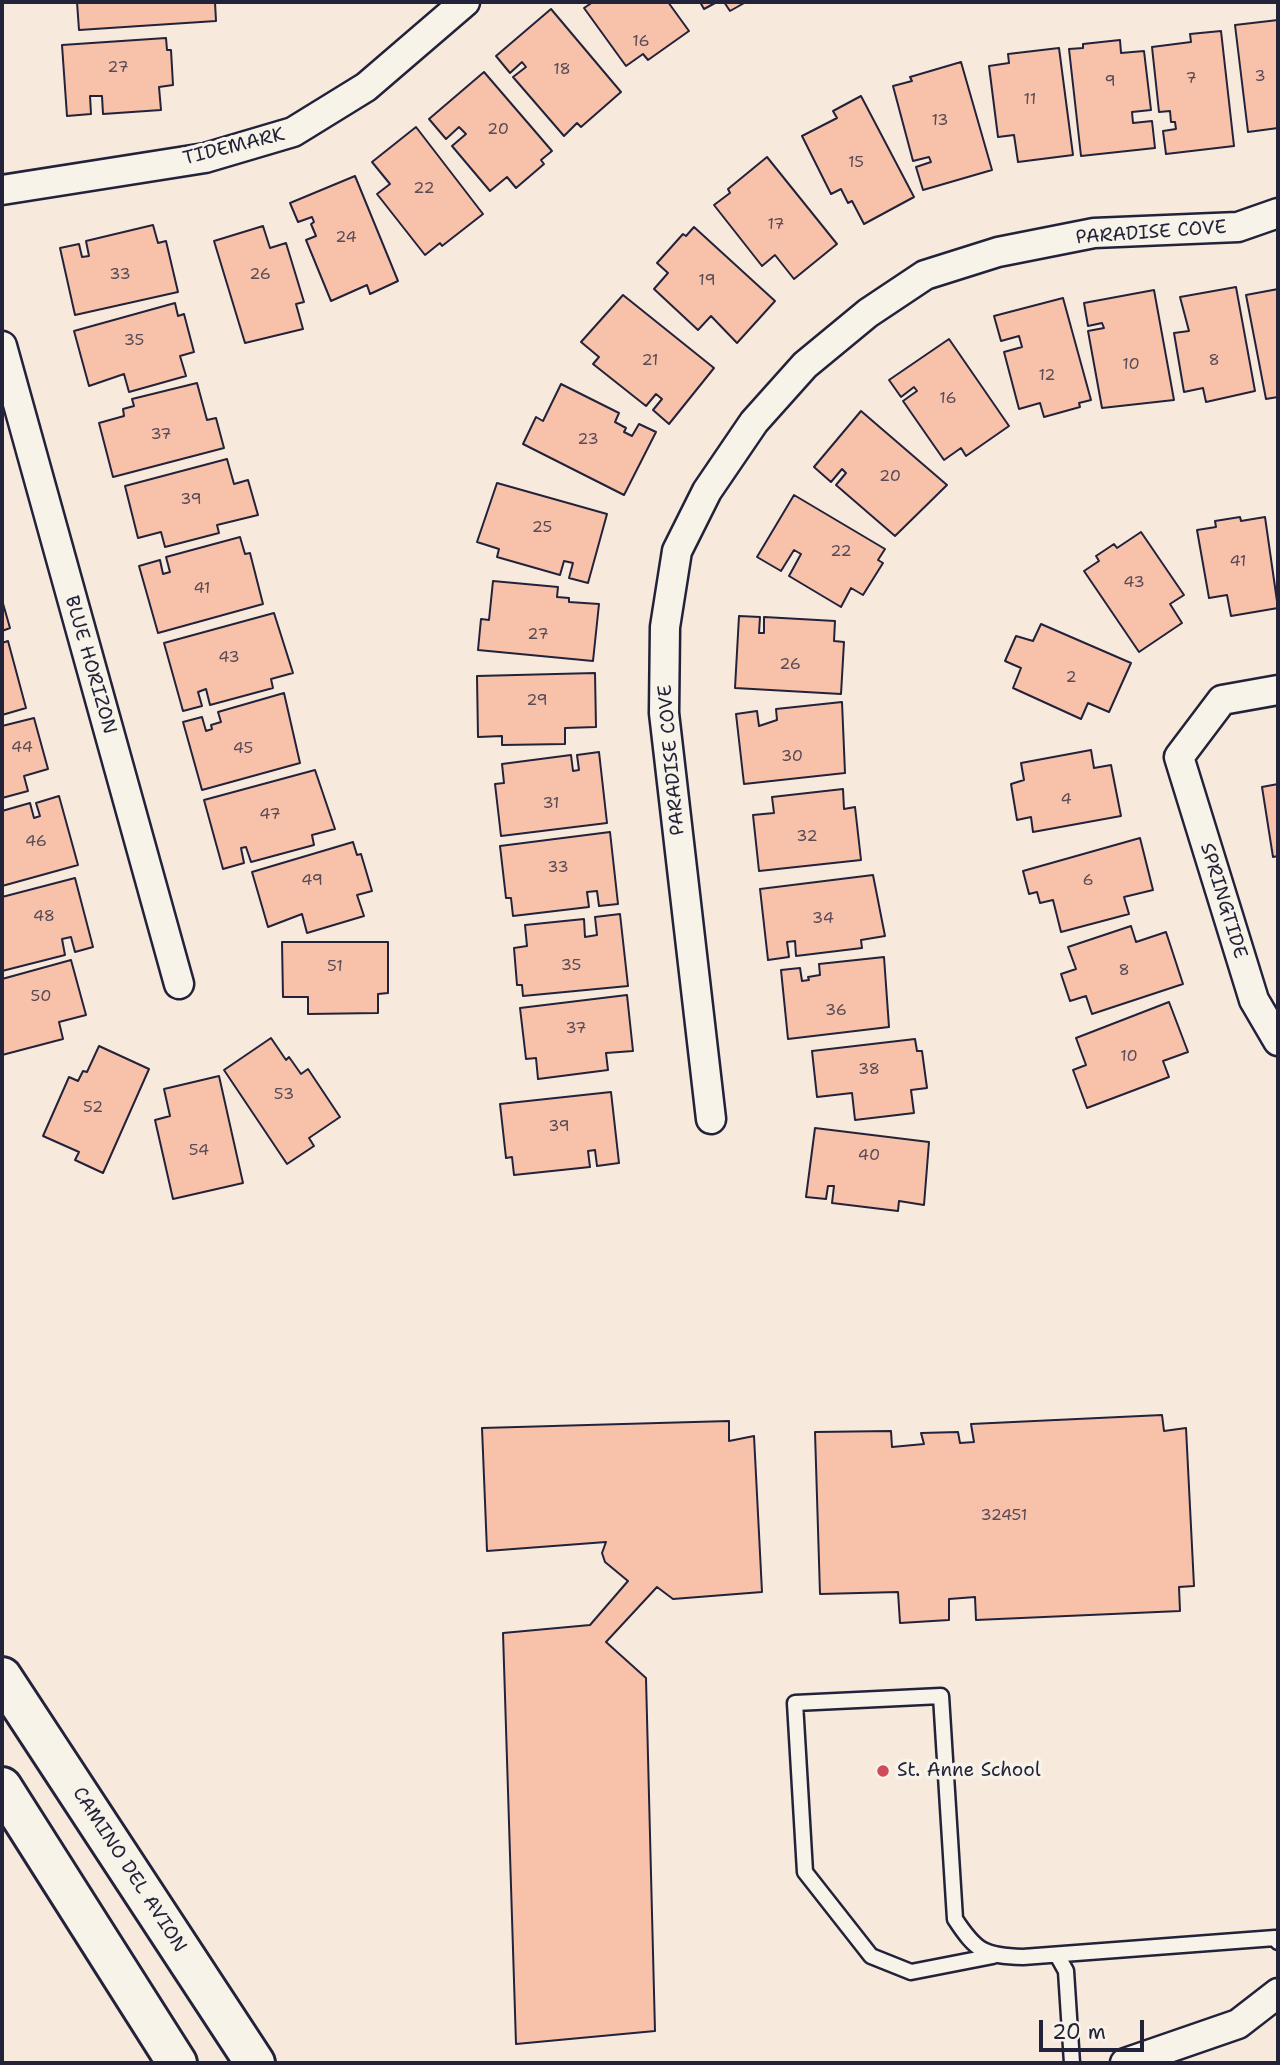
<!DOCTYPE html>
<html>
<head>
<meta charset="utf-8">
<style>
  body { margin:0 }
  #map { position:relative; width:1280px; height:2065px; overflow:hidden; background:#f7e9dc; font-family:"Shantell Sans",sans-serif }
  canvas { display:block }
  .frame { position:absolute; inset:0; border:4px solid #22223b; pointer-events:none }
  .scale { position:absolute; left:1039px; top:2020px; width:105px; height:32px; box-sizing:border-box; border:4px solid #22223b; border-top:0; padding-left:9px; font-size:21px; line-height:24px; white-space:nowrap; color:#22223b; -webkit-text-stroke:5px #f7f3e8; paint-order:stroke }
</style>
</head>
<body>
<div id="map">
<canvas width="1280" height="2065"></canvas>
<div class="frame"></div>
<div class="scale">20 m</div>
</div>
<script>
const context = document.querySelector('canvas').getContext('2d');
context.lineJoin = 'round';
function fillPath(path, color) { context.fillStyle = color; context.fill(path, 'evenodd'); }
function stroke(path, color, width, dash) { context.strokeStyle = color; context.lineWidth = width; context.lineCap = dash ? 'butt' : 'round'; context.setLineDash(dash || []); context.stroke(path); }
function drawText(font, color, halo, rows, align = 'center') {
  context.font = font + ' "Shantell Sans",sans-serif'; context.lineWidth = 7; context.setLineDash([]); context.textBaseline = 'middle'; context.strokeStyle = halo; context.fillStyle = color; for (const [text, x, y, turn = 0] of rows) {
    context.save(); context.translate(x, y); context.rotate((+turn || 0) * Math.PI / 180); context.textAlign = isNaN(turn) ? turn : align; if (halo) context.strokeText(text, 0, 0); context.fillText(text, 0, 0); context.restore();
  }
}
const building = new Path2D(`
  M77 2H215L216 21 79 30Z
  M593 2H668L689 31 648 60 643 54 626 66 584 8Z
  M700 2H717L704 9Z
  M724 2H746L730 11Z
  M551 9 621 92 581 127 577 123 564 136 513 77 526 67 522 62 510 73 496 56Z
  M1278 20V128L1248 132 1235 25Z
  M1221 31 1234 146 1166 154 1163 131 1176 129 1175 122H1171L1170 111 1159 112 1152 47 1191 42 1190 34Z
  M166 38 167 50H171L173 85 159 87 161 110 103 114 102 96H90L91 114 67 116 62 45Z
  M1120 40 1121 53 1144 51 1151 110 1132 112 1133 123 1152 121 1155 148 1081 156 1069 49 1083 48V44Z
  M1059 48 1073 155 1018 162 1014 135 998 137 989 66 1009 63 1008 54Z
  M961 62 992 170 923 190 916 167 931 162 929 157 913 161 893 86 912 81 910 77Z
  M484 72 552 151 541 160 544 164 516 188 507 177 490 191 452 146 466 134 459 127 446 139 429 119Z
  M861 96 914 197 864 224 852 201 848 203 841 189 831 194 802 136 837 118 833 111Z
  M416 127 483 214 442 246 440 243 425 255 377 194 390 184 372 162Z
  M767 157 837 244 794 279 775 255 762 266 714 205 730 193 728 189Z
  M355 176 398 281 370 294 367 285 331 301 306 240 316 236 311 224 314 222 312 217 298 222 290 203Z
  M153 225 158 243 166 241 178 292 75 315 60 248 79 244 82 257 89 256 86 241Z
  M263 226 270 248 286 243 304 302 296 304 303 329 245 343 214 241Z
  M694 227 775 301 737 343 711 316 698 330 654 289 668 273 657 263 683 234 686 236Z
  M1236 287 1255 391 1206 402 1203 388 1184 392 1174 333 1189 331 1180 297Z
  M1278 289V397L1266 399 1246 295Z
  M1154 290 1174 400 1102 408 1088 331 1104 328 1102 323 1088 326 1084 303Z
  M623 295 714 368 669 424 653 410 662 399 656 394 646 406 593 364 599 357 581 342Z
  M1063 298 1091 400 1079 403 1080 407 1044 417 1040 403 1019 409 1004 352 1022 347 1019 336 1001 341 994 316Z
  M175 303 178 316 184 314 194 352 180 356 186 376 129 392 124 374 89 386 74 331Z
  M949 339 1009 426 966 456 961 448 944 460 903 401 917 391 914 387 901 397 889 380Z
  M197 383 207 420 216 418 224 448 113 477 99 423 124 416 123 409 134 406 132 399Z
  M561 384 619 413 615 422 626 428 624 432 632 436 639 424 656 432 624 495 523 444 536 417 543 421Z
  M861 411 947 485 895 536 836 485 846 473 842 469 831 482 814 467Z
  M227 459 234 484 248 480 258 515 217 525 219 533 165 547 161 532 138 538 125 486Z
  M497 483 607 514 588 583 569 578 573 563 564 561 560 575 497 557 499 549 477 542Z
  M794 495 885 549 878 560 883 563 863 595 851 588 841 607 789 576 801 554 794 550 781 571 757 557Z
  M1240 517 1241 521 1265 517 1278 608 1231 616 1227 595 1209 598 1197 530 1216 527 1215 521Z
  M1141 532 1184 595 1170 604 1182 623 1139 652 1084 571 1099 561 1096 556 1114 544 1117 548Z
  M240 537 245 554 250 553 263 604 158 633 139 566 160 560 163 574 170 572 166 557Z
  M493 581 558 587 557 597 569 598V602L599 604 593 661 478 650 481 619 489 620Z
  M2 600 10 628 2 631Z
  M274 613 293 673 271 679 273 688 210 705 206 689 198 692 202 706 183 711 164 643Z
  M739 616 760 617 759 633H764V617L835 621 834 641 844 642 841 694 735 688Z
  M1041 624 1131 663 1109 712 1088 703 1081 719 1013 688 1021 668 1005 661 1016 636 1033 641Z
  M8 641 26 708 2 715V643Z
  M595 673 596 727 565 728V744L502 745V736L478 737 477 676Z
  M284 693 300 763 202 790 183 722 202 717 206 731 212 729 211 725 221 722 218 712Z
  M842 702 845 773 744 784 736 714 757 711 759 726 777 720 776 709Z
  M34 718 48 769 24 776 28 791 2 798V726Z
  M1091 750 1094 768 1111 765 1121 816 1033 832 1031 817 1017 820 1011 784 1024 780 1021 763Z
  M599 752 607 823 501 836 495 784 504 783 502 764 571 755 573 771 579 770 577 755Z
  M315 770 335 829 312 835 314 845 251 862 246 847 241 848 244 863 223 869 204 800Z
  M1278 784V856L1273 857 1262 787Z
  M843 789 844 809 855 807 861 860 759 871 753 815 774 813 772 797Z
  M59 796 78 865 2 886V811L30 803 34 818 40 816 36 803Z
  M610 832 618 904 599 906 597 891 587 892 589 907 513 916 511 898H506L500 846Z
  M1140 838 1153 890 1124 897 1129 914 1061 932 1053 900 1040 903 1037 892 1029 894 1023 871Z
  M353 842 357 855 361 854 372 891 357 895 364 916 307 933 302 914 268 927 252 872Z
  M873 875 885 936 861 940 862 948 796 956 795 941 787 942 789 957 768 960 760 889Z
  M75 878 93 947 75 952 71 937 62 939 65 955 2 971V897Z
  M620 914 628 986 523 996 522 985H517L514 948 527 946 525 925 584 919 585 937 597 935 595 917Z
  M1131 926 1136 942 1166 932 1183 984 1092 1014 1086 996 1070 1001 1061 974 1076 969 1068 947Z
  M282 942H388V993L378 994V1013L308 1014V997H283Z
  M884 957 889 1027 788 1039 781 970 800 968 802 981 809 980 808 977 820 975 819 964Z
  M71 960 86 1015 59 1022 63 1039 2 1055V979Z
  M627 995 633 1051 606 1053 608 1070 538 1079 536 1058 526 1059 520 1008Z
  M1169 1002 1188 1052 1163 1061 1169 1077 1087 1108 1073 1070 1086 1065 1076 1038Z
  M271 1038 286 1060 289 1057 301 1074 308 1069 340 1117 309 1138 314 1146 287 1164 224 1070Z
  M915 1039 917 1051H922L927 1088 911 1090 914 1113 855 1120 852 1093 817 1097 812 1051Z
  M99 1046 149 1069 103 1173 75 1160 79 1152 43 1136 69 1077 78 1081 83 1071 87 1072Z
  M219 1076 243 1183 173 1199 155 1120 170 1116 164 1089Z
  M611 1092 619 1163 597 1166 595 1150 588 1151 590 1167 514 1175 512 1157 506 1158 500 1104Z
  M815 1128 929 1142 924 1205 899 1201 898 1211 832 1203 834 1186H828L826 1199 806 1197Z
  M1162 1415 1164 1431 1186 1428 1194 1586 1179 1587 1180 1611 976 1620 975 1597 949 1599V1620L900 1623 898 1592 820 1594 815 1432 891 1431 892 1447 924 1444 921 1433 958 1432 960 1443 974 1442 971 1424Z
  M729 1421V1441L754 1436 762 1592 673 1599 657 1587 606 1642 646 1678 655 2031 516 2044 503 1633 590 1625 628 1581 605 1562 602 1553 606 1542 487 1551 482 1428Z`);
fillPath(building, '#f8c2aa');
stroke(building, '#22223b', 2);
const lane = new Path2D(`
  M1057 1955 1066 1971 1072 2063
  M993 1956 911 1972 871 1956 805 1872 795 1703 941 1696 955 1919C976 1951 984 1956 1023 1957L1275 1938 1278 1942`);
const street = new Path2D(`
  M2 190 205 158 293 132 366 87 465 2
  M2 346 179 984
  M1278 690 1222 700 1179 757 1254 1000 1278 1041
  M711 1119 664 713 665 627 677 551 707 491 754 422 805 365 868 313 925 275 998 252 1094 233 1238 227 1278 213
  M1125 2063 1238 2024 1278 1993`);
const secondary = new Path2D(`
  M2 1677 255 2063
  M2 1787 177 2063`);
stroke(lane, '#22223b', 19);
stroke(street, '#22223b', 33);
stroke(secondary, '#22223b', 44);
stroke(lane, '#f7f3e8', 14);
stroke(street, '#f7f3e8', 28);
stroke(secondary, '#f7f3e8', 38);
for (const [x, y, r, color] of [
  [883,1771,7,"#d1495b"]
]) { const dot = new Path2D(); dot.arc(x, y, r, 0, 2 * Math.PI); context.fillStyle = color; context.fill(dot); stroke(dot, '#f7f3e8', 2.5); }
drawText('16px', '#584a57', null, [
  ["16",641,42],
  ["27",118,68],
  ["18",562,70],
  ["3",1260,77],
  ["7",1191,79],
  ["9",1110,82],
  ["11",1030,100],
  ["13",940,121],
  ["20",498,130],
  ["15",856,163],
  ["22",424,189],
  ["17",776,225],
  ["24",346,238],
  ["33",120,275],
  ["26",260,275],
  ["19",707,281],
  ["35",134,341],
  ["21",650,361],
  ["8",1214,361],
  ["10",1131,365],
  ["12",1047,376],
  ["16",948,399],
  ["37",161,435],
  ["23",588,440],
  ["20",890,477],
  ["39",191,500],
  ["25",542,528],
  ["22",841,552],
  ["41",1238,562],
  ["43",1134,583],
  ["41",202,589],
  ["27",538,635],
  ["43",229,658],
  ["26",790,665],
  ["2",1071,678],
  ["29",537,701],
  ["44",22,748],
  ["45",243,749],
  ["30",792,757],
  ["4",1066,800],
  ["31",551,804],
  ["47",270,815],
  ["32",807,837],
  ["46",36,842],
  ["33",558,868],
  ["49",312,881],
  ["6",1088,881],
  ["48",44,917],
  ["34",823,919],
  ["35",571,966],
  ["51",335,967],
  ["8",1124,971],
  ["50",41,997],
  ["36",836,1011],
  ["37",576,1029],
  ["10",1129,1057],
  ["38",869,1070],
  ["53",284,1095],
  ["52",93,1108],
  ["39",559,1127],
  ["54",199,1151],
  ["40",869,1156],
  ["32451",1004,1516]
]);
drawText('19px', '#22223b', '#f7f3e8', [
  ["TIDEMARK",234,147,-14],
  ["PARADISE COVE",1151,233,-4],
  ["BLUE HORIZON",90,665,74],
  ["PARADISE COVE",672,760,-95],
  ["SPRINGTIDE",1223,901,73],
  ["CAMINO DEL AVION",129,1870,57]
]);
drawText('19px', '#22223b', '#f7f3e8', [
  ["St. Anne School",897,1771]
], 'left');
</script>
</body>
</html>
